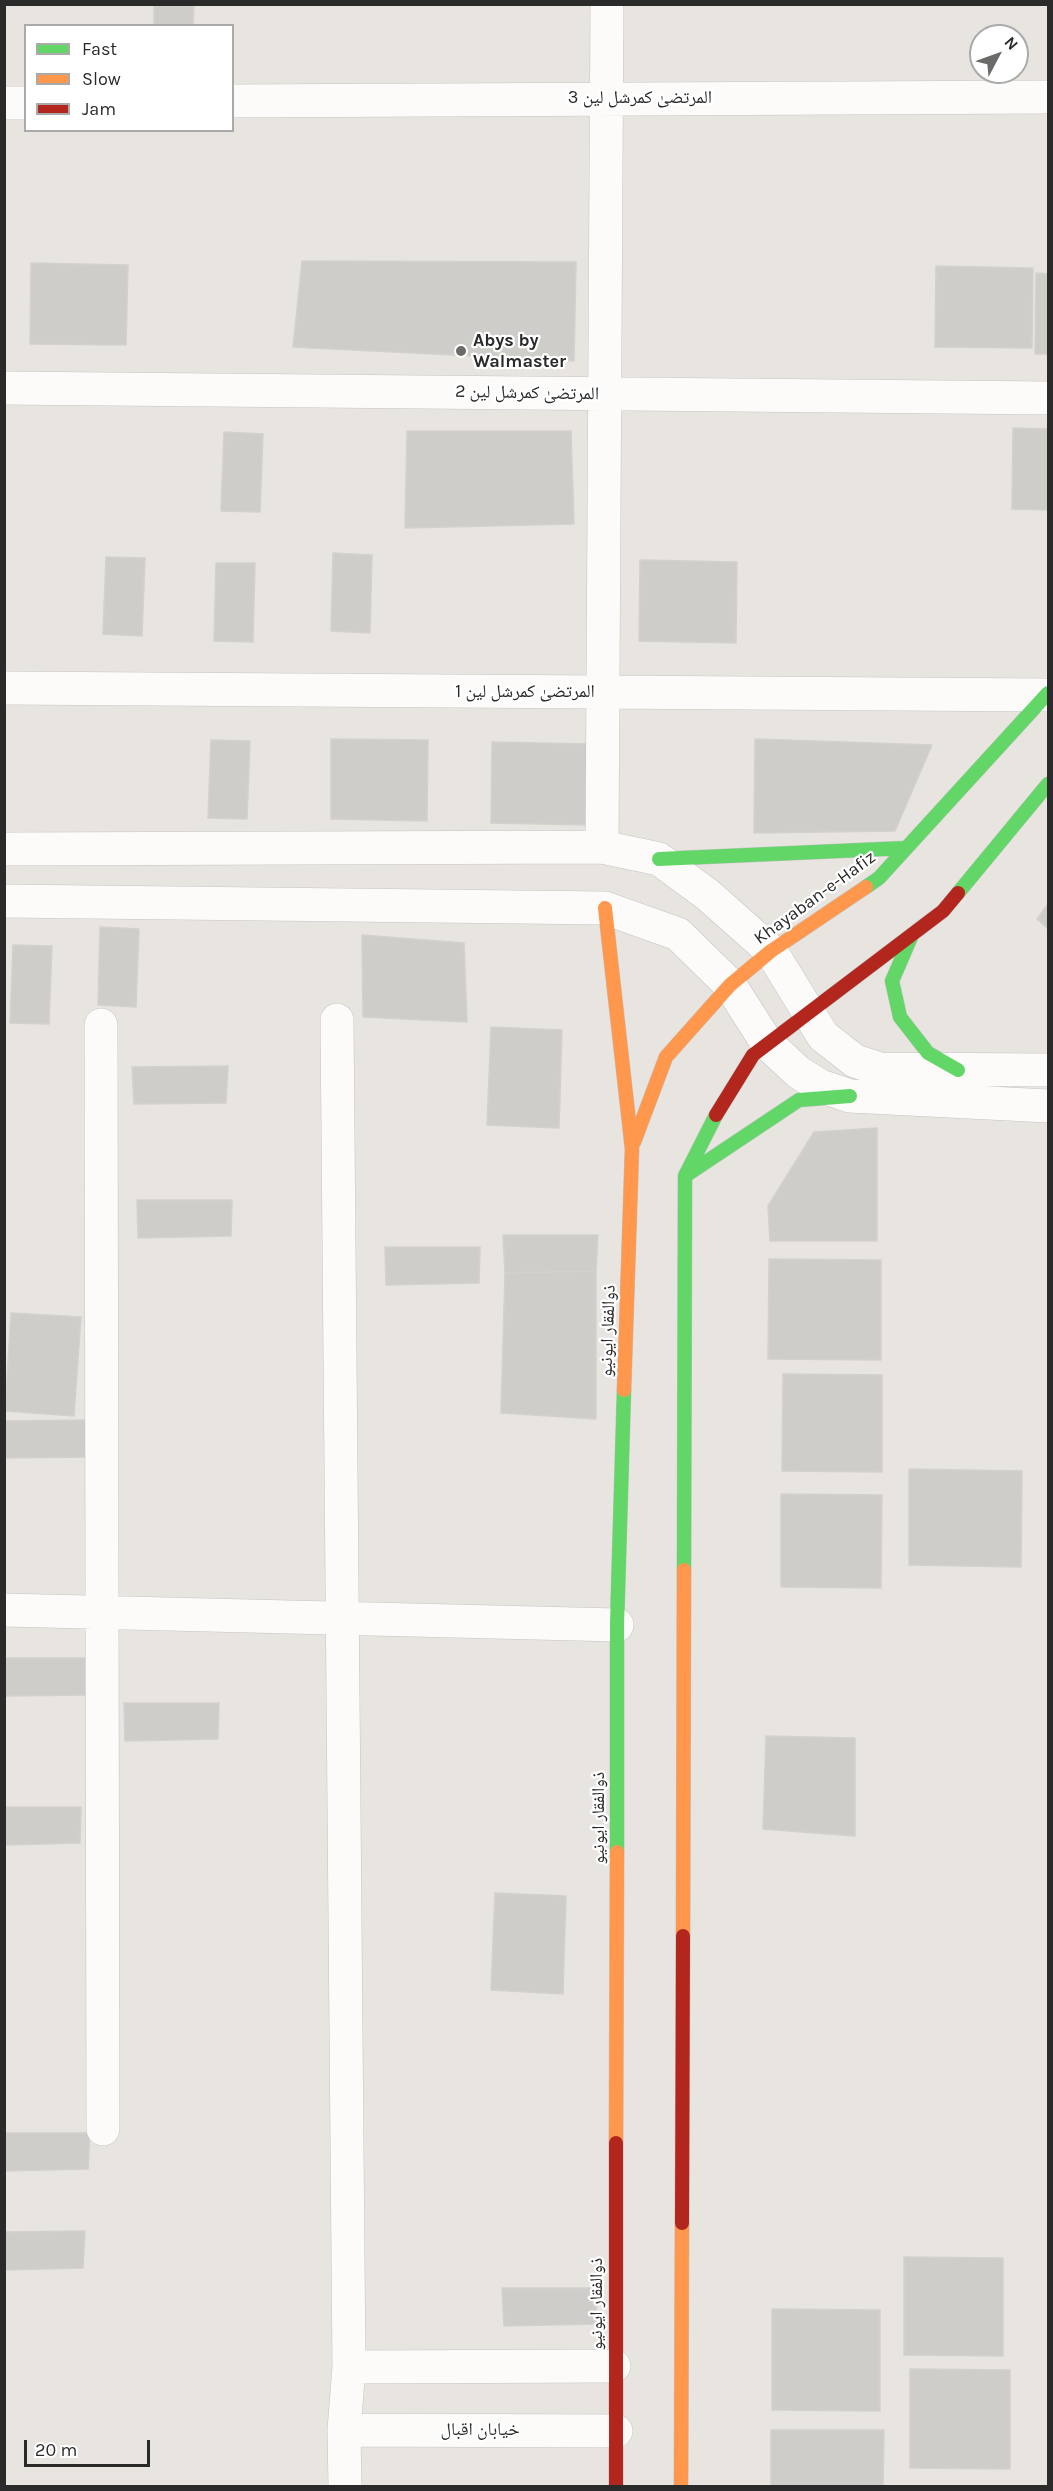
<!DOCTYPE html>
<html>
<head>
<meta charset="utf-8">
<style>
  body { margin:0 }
  #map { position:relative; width:1053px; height:2491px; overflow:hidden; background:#e8e5e1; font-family:Karla,sans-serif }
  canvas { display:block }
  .frame { position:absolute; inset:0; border:6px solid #2a2a2a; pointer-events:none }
  .legend { position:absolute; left:24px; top:24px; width:210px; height:108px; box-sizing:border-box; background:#fff; border:2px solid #aaa; margin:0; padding:8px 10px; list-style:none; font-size:18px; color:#2a2a2a }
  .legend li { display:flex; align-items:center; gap:12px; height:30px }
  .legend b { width:30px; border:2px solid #aaa }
  .north { position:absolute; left:969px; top:24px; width:60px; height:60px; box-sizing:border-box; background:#fff; border:2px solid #aaa; border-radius:50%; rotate:49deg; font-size:16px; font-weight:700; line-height:24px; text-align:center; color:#2a2a2a }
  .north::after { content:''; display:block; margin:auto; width:21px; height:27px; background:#6c6b6a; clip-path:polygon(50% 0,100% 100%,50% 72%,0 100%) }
  .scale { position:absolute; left:24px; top:2440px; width:126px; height:27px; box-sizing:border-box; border:3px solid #2a2a2a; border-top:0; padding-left:8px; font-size:18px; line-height:21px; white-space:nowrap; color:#2a2a2a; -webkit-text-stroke:4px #fff; paint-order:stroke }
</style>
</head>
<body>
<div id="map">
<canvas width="1053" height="2491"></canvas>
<div class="frame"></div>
<ul class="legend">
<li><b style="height:8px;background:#63d668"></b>Fast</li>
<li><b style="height:8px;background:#ff974d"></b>Slow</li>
<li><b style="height:8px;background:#b3261e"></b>Jam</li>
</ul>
<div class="north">N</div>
<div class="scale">20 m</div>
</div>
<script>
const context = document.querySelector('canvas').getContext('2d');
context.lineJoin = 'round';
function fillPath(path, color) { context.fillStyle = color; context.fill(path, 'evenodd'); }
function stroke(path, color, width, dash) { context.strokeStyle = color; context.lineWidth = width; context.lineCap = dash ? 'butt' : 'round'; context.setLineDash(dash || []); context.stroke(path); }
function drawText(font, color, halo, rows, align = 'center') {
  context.font = font + ' Karla,"Noto Naskh Arabic",sans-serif'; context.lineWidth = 4.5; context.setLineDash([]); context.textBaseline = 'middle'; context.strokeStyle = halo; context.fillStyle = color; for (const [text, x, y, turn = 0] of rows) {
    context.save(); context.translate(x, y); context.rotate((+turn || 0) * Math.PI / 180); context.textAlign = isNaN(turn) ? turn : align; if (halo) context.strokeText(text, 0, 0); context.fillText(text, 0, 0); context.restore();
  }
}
const building = new Path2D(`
  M154 4H194L193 26H154Z
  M302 261 576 262 574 361 293 347Z
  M31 263 128 265 126 345 30 344Z
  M936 266 1033 268 1032 348 935 347Z
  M1036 273 1048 274V354H1035Z
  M1013 428 1048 429V510L1012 509Z
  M407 431H571L574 524 405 528Z
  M224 432 263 434 260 512 221 511Z
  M333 553 372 555 370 633 331 631Z
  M106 557 145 558 142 636 103 634Z
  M640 560 737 562 736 643 639 641Z
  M216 563H255L253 642 214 641Z
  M331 739 428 740 427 821 331 819Z
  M755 739 932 745 895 831 754 833Z
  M211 740 250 741 247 819 208 818Z
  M492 742 589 744 588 825 491 823Z
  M1048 904V929L1037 919Z
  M100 927 139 929 136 1007 98 1005Z
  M362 935 464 943 467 1022 363 1017Z
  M13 945 52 946 49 1024 10 1023Z
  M491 1027 562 1030 559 1128 487 1125Z
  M228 1066 226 1103 134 1104 132 1067Z
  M877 1128V1241H770L768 1206 814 1132Z
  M137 1200H232L231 1236 138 1238Z
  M503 1235H598L596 1271 505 1273Z
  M385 1247H480L479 1283 386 1285Z
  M769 1259 881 1260V1360L768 1359Z
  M596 1271V1419L501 1413 505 1273Z
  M11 1313 81 1317 74 1416 5 1411Z
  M783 1374 882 1375V1472L782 1471Z
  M89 1420 87 1457 4 1458V1421Z
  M909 1469 1022 1471 1021 1567 909 1565Z
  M781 1494 882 1495 881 1588 781 1587Z
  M4 1658H88L87 1695 4 1696Z
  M124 1703H219L218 1739 125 1741Z
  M766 1736 855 1738V1836L763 1829Z
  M4 1807H81L80 1843 4 1845Z
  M495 1893 566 1896 563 1994 491 1990Z
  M4 2133H90L88 2169 4 2171Z
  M85 2231 83 2268 4 2270V2232Z
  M904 2257 1003 2258V2356L904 2355Z
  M502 2288H597L596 2324 504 2326Z
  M772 2309 880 2310V2411L772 2410Z
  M910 2369 1010 2370V2469L910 2468Z
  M771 2430H884L883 2486H771Z`);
fillPath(building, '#cfcdca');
stroke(building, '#d3d1cd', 1.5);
const street = new Path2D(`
  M232 101 1048 97
  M4 103H26
  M4 388 1048 398
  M4 688 1046 695
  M602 847 607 4
  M4 849 602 847 659 859 708 895 771 951 823 1036 855 1061 880 1069 1048 1070
  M4 901 605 908 678 934 730 985 767 1043 798 1072 820 1086 850 1096 1048 1106
  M337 1020 349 2367 344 2430 345 2486
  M101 1025 103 2129
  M4 1610 617 1625
  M349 2367 614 2366
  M344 2430 616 2431`);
const fast = new Path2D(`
  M659 859 906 848
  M866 887 879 878 1048 693
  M958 893 1048 784
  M911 937 892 981 900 1017 928 1053 958 1070
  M688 1174 799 1100 850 1096
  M684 1570 685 1176 716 1115
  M617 1852V1625L624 1390`);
const slow = new Path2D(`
  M605 908 632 1149 624 1390
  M634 1142 666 1057 730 985 771 951 866 887
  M683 1936 684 1570
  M616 2143 617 1852
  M681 2486 682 2223`);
const jam = new Path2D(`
  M716 1115 753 1055 943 911 958 893
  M682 2223 683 1936
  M616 2486V2143`);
stroke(street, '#c4c4c3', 34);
stroke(fast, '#c4c4c3', 15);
stroke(slow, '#c4c4c3', 15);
stroke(jam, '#c4c4c3', 15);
stroke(street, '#fcfbfa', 33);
stroke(fast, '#63d668', 14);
stroke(slow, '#ff974d', 14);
stroke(jam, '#b3261e', 14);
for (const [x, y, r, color] of [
  [461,351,6,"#6c6b6a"]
]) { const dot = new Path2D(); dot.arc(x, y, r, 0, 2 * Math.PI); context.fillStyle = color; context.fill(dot); stroke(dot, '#fff', 2); }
drawText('18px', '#2a2a2a', '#fff', [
  ["المرتضیٰ کمرشل لین 3",640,98],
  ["المرتضیٰ کمرشل لین 2",527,393,1],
  ["المرتضیٰ کمرشل لین 1",525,692],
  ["Khayaban-e-Hafiz",815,898,-36],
  ["ذوالفقار ایونیو",608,1331,-88],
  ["ذوالفقار ایونیو",599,1818,-90],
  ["ذوالفقار ایونیو",597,2304,-90],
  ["خیابان اقبال",480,2430]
]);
drawText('bold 18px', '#2a2a2a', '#fff', [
  ["Abys by",473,341],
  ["Walmaster",473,362]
], 'left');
</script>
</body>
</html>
